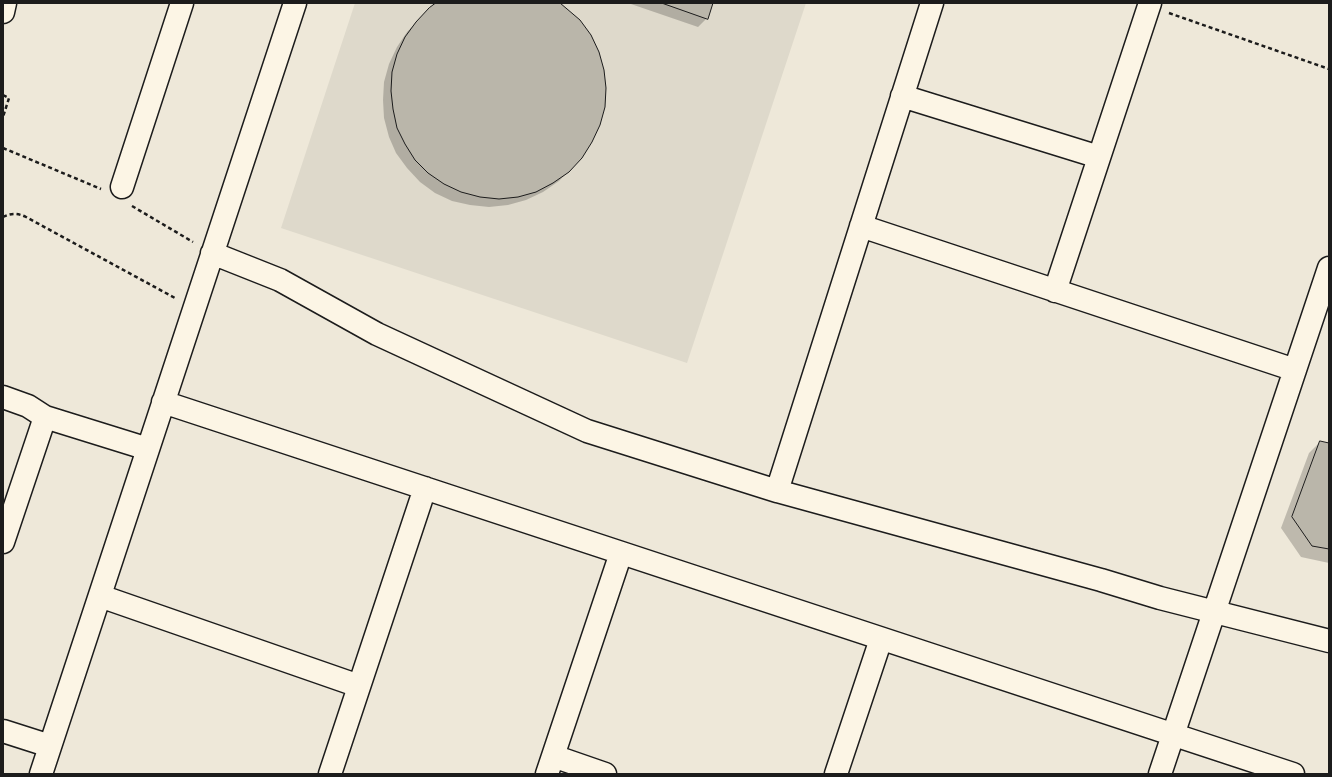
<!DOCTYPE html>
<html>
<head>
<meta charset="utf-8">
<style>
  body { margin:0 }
  #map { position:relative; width:1332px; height:777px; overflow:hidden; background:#eee8d9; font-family:Itim,sans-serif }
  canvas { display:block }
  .frame { position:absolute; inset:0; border:4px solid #1c1c1c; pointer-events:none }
</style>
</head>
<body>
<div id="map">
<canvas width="1332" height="777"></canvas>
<div class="frame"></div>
</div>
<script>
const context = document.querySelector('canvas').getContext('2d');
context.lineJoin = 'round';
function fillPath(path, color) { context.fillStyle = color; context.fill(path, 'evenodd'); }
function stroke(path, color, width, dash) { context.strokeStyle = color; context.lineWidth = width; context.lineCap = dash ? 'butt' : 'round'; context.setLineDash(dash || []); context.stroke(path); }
fillPath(new Path2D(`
  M355 3H806L687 363 281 228Z`), '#ded9cb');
fillPath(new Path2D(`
  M438 3H559L581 158 559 181 543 192 526 200 508 205 489 207 470 205 452 201 435 193 420 182 407 168 396 153 389 137 384 118 383 100 384 82 389 64 397 47 407 32 429 9Z
  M628 3H712L707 18 698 27Z
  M1320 442 1329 444V563L1301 557 1281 528 1309 453Z`), '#0003');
const building = new Path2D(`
  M436 3H560L580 20 591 35 599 52 604 70 606 88 605 107 600 125 592 142 582 158 569 172 553 183 536 192 518 197 499 199 480 197 461 192 444 184 428 173 415 160 405 144 397 128 393 109 391 91 392 72 397 54 405 37 416 22 429 8Z
  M662 3H713L708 19Z
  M1320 441 1329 443V549L1312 546 1292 517Z`);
fillPath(building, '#bab6aa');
stroke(building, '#1c1c1c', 1);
const minor = new Path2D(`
  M902 96 1099 157
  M122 187 182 3
  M861 226 1295 370
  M212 253 280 280 377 334 587 431 777 491 1101 580 1160 598 1329 641
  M1055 291 1150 3
  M3 397 28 406 45 417 148 449
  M163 402 1293 774
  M777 491 932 3
  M3 542 45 417
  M100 596 359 686
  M3 731 50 746
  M553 756 605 774
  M41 774 295 3
  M330 774 425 488
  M547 774 621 553
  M836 774 881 639
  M1160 774 1329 268`);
const highway = new Path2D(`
  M3 12 5 3`);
stroke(minor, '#1c1c1c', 25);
stroke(highway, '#1c1c1c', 25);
stroke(new Path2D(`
  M1169 13 1329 69
  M3 95 9 98 3 117
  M3 148 101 189
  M132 206 193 242
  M3 217C11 213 18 213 26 217L175 298`), '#1c1c1c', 2.5, [4, 3]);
stroke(minor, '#fcf5e5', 22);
stroke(highway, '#fcf5e5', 22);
</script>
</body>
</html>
